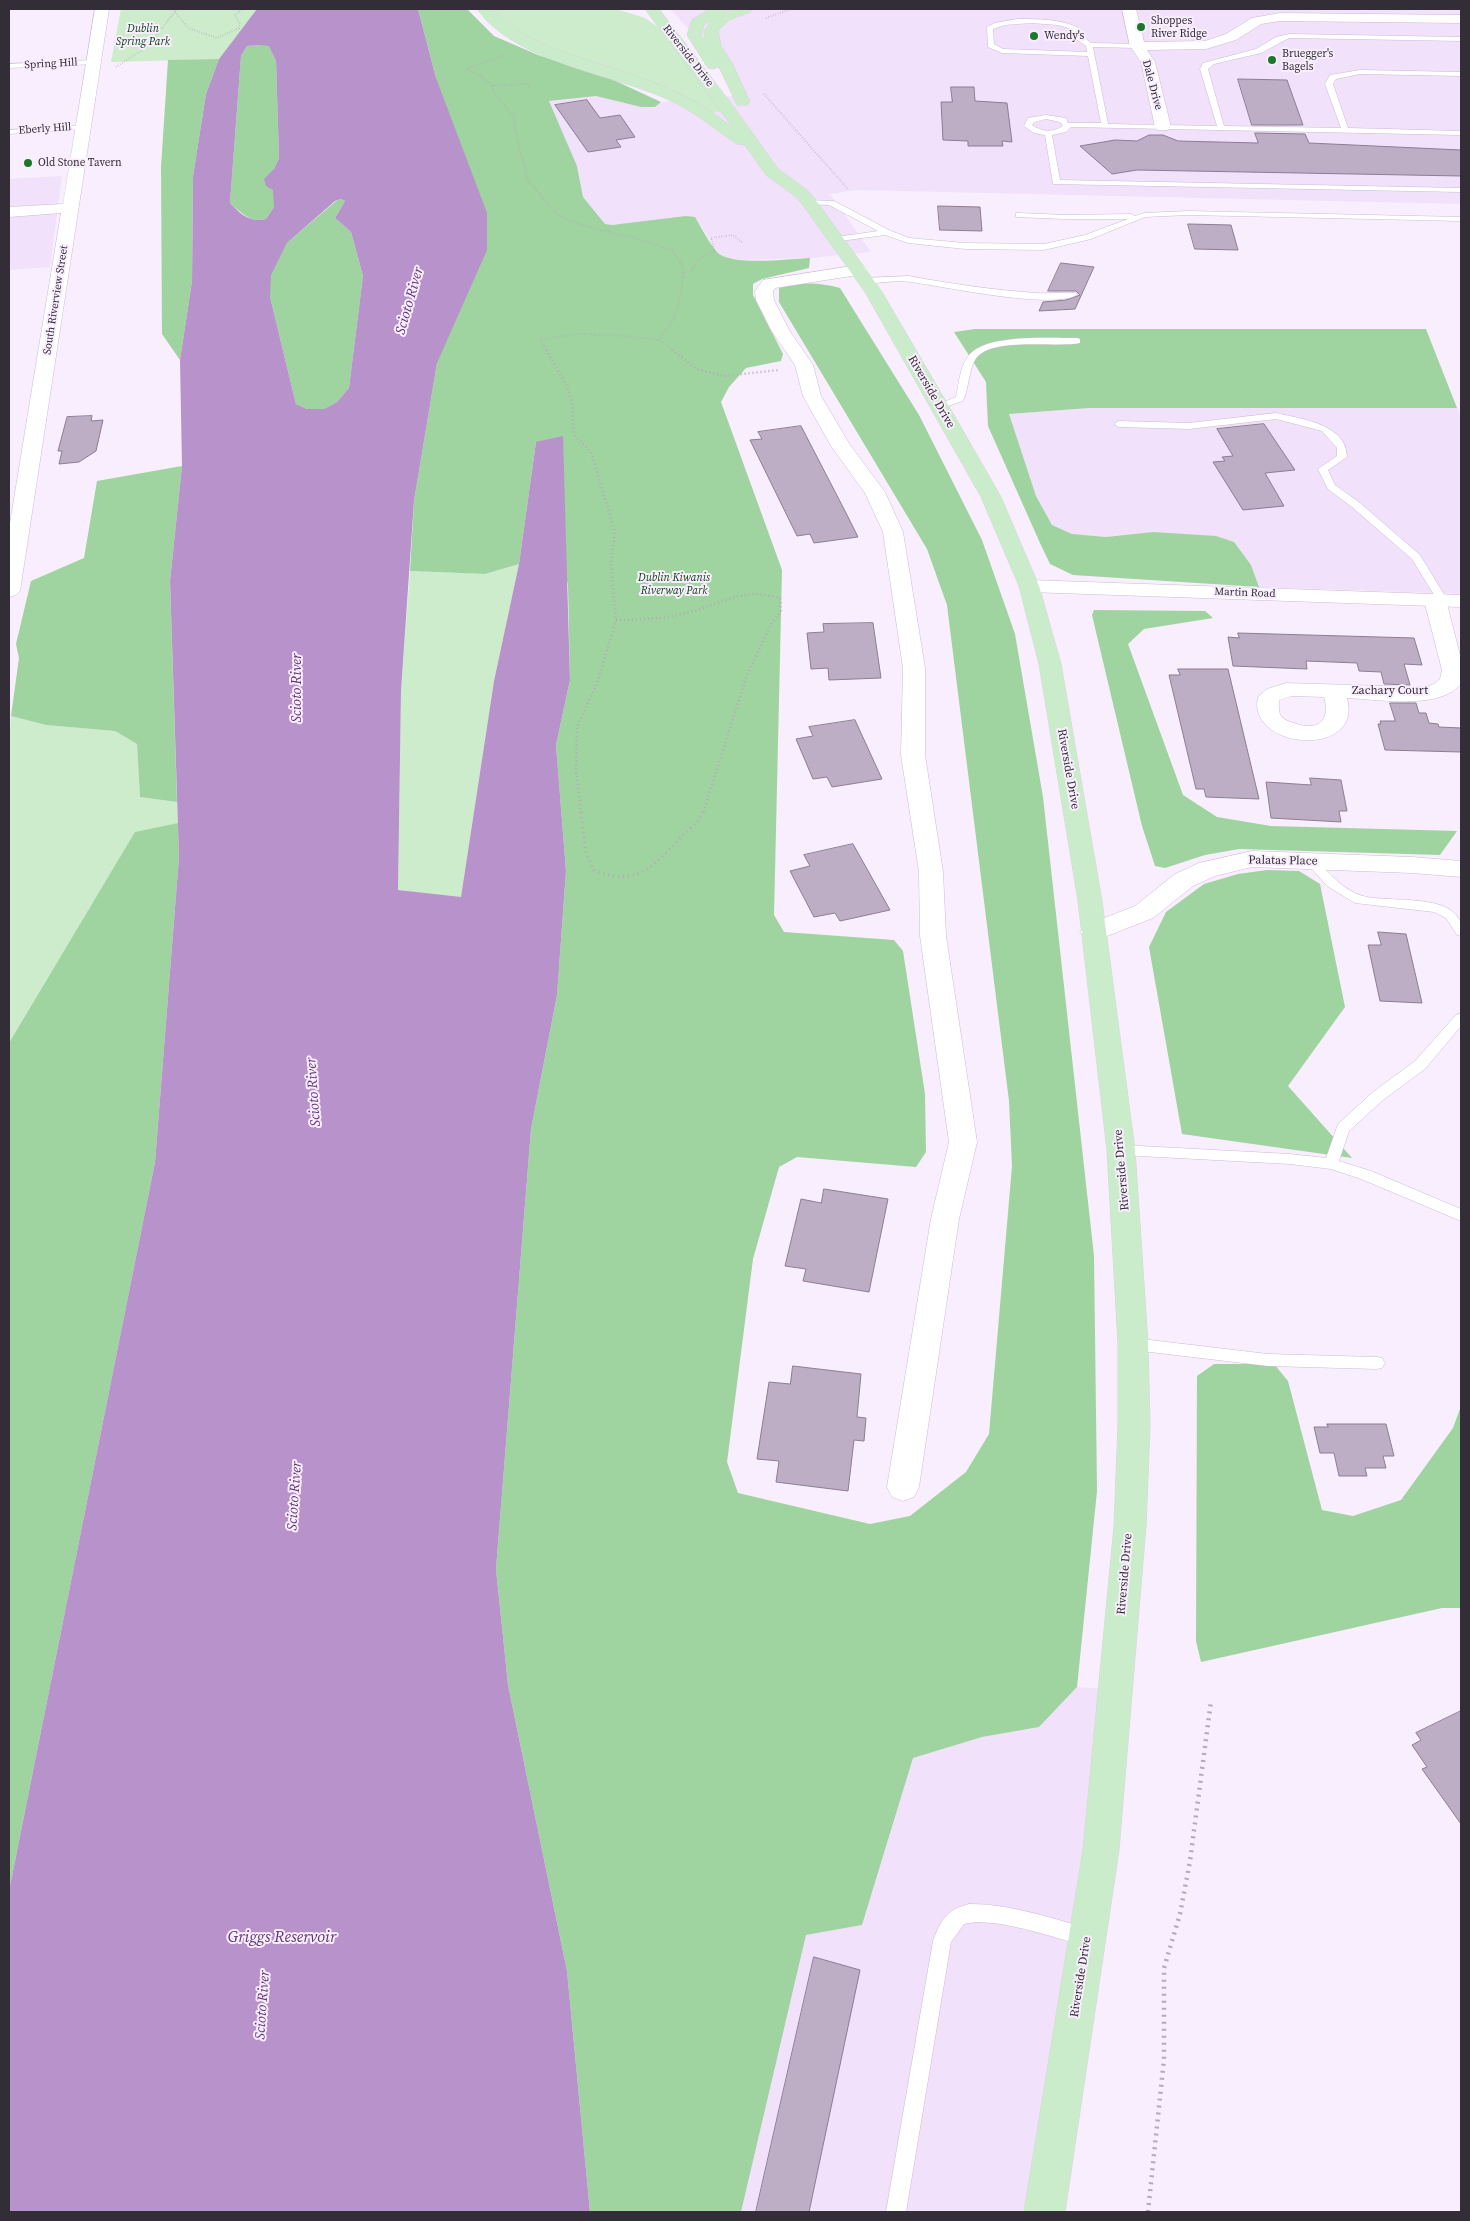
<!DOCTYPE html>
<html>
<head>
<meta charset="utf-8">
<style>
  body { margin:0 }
  #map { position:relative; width:1470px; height:2221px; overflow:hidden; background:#f8eefd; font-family:"Source Serif 4",serif }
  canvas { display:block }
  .frame { position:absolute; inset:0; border:10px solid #332d37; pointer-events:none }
</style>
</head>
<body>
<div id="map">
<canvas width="1470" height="2221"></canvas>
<div class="frame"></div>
</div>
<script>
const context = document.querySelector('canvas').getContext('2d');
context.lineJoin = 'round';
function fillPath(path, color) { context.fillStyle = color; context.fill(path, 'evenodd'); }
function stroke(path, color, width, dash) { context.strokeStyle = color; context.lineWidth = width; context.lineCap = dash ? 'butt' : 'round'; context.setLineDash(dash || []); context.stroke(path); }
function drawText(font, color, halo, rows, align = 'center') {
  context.font = font + ' "Source Serif 4",serif'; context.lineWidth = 4; context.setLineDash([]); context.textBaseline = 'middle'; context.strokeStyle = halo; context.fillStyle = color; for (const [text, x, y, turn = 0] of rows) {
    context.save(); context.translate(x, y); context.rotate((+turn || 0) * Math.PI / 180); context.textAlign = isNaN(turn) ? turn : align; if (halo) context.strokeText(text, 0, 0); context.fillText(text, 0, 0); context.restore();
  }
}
fillPath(new Path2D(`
  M670 9H1461V204L856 190 830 194 871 252 810 258 742 260 726 258 719 254 695 217 612 225 605 224 583 197 577 166 549 101 596 96 641 107H655L661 102 744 95 726 69Z
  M62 176 50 267 9 270V179Z
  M1089 408H1457L1461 418V594L1259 587 1251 565 1153 532 1106 537 1072 534 1052 525 1036 496 1008 414Z
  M1077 1687 1132 1691 1056 2212H741L806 1935 862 1925 913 1758 982 1737 1039 1727Z`), '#f2e1fb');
fillPath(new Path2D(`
  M121 9H258L219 59 111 62Z
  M490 9H616L645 18 658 27 726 110 712 113 530 40Z
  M519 564 494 681 461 898 398 890 401 691 410 571 485 574Z
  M11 716 46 725 115 731 137 744 140 797 177 802 178 823 135 833 9 1043V749Z`), '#cceccc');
fillPath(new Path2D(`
  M418 9H467L494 36 538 55 607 77 661 102 655 107H641L596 96 549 101 577 166 583 197 605 224 612 225 686 216 695 217C702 229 709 243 718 253 731 266 791 259 810 258L809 268 762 279 753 284V295L783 354 781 361 746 368 729 387 721 402 782 570 774 915 784 932 894 940 903 951 925 1094 926 1152 916 1167 797 1157 779 1167 753 1259 727 1462 738 1493 870 1524 910 1516 966 1472 989 1434 1012 1166 1009 1101 947 605 927 549 779 302V288C800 282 819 282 840 288L919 415 982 540 1015 634 1043 797 1094 1256 1097 1491 1077 1687 1039 1727 982 1737 913 1758 862 1925 806 1935 741 2212H590L567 1971 508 1685 496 1569 531 1129 557 995 566 871 556 745 570 680 568 585 536 442 519 564 485 574 410 571 414 501 437 363 436 78Z
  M261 45H269L276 61 279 158 274 169V207L266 219C249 223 242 213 230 203L241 56 247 46Z
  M219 59 206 94 193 176 192 281 180 360 162 334 161 167 168 60Z
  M341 199 345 201 335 218 351 232 363 276 349 388 337 402 324 409H307L296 404 270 297V275L287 243 336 201Z
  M975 329H1426L1457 408H1089L1009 414 1036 496 1052 525 1072 534 1106 537 1153 532 1216 536 1234 542 1251 565 1259 587 1073 575 1050 564 1040 543 988 426 986 382 954 332Z
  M182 466 170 581 177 802 140 797 137 744 115 731 46 725 11 716 19 658 16 644 31 581 84 558 97 481Z
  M1094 610 1205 611 1213 618 1144 629 1128 644 1183 795 1217 817 1271 826 1457 831 1440 855 1239 849 1205 855 1165 868 1155 866 1142 826 1092 615Z
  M178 823 179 857 155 1162 9 1891V1043L135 832Z
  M1267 870 1299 871 1320 884 1345 1007 1288 1086 1352 1158 1182 1134 1149 947 1166 912 1204 884 1238 874Z
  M1214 1364H1274L1288 1381 1322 1510 1353 1516 1401 1500 1453 1428 1461 1406V1608H1442L1201 1662 1196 1641 1197 1376Z`), '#9fd39f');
fillPath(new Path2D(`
  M257 9H418L436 78 487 213V250L437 363 414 501 401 691 398 890 461 897 494 681 519 564 536 442 563 436 570 680 556 745 566 871 557 995 531 1129 496 1569 508 1685 567 1971 590 2212H9V1891L155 1162 179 857 170 581 182 466 180 360 192 281 193 176 206 94 219 59ZM261 45 269 46 276 61 279 158 274 169 264 179 266 186 273 190 274 207 266 219C249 223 241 214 230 203L241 56 247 46ZM341 199 345 201 335 218 351 232 363 276 349 388 337 402 324 409H307L296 404 270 297 271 275 287 243 335 201Z`), '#b792cb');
const building = new Path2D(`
  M1238 79 1287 80 1303 125H1252Z
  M951 87H974L975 101 1007 103 1012 142 1002 141 1003 146H968V141L943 140 941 102H952Z
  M587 100 600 118 620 115 635 137 616 140 621 147 588 152 555 105Z
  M1255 133 1305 134 1309 143 1461 150V176L1137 170 1112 174 1080 146 1115 140 1137 141 1149 135H1163L1178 141 1258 143Z
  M938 206 980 207 982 231 940 230Z
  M1188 224 1231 225 1238 250 1195 249Z
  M1061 263 1094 267 1075 309 1039 311 1043 302 1066 300 1080 295 1076 291H1048Z
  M92 416 91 421 103 420 96 451 79 462 59 464 62 451H58L67 417Z
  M1264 424 1295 470 1265 473 1284 506 1243 510 1213 462 1225 461 1222 457 1233 456 1217 429Z
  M801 426 845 511 858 537 814 543 810 534 797 536 750 440 762 439 758 432Z
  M873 623 881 678 829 680 828 668 811 669 807 633 824 632 823 624Z
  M1238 633 1414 638 1422 665 1404 664 1410 685 1384 684 1381 672 1359 671 1357 663 1306 661 1307 669 1233 666 1228 637 1239 638Z
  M1178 669H1228L1259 799 1206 797 1204 789H1196L1169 675H1180Z
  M1390 703H1416L1419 713H1426L1429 723 1438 724 1439 727 1461 728V752L1385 750 1378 724H1381L1380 721H1395Z
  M855 720 882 779 832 787 827 777 813 779 796 739 813 736 809 727Z
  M1310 778 1341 780 1347 811H1339L1341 822 1271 818 1266 782 1311 785Z
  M853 844 890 910 840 921 835 913 814 917 790 871 810 866 804 855Z
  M1378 932 1406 934 1422 1003 1380 1001 1368 945H1381Z
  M824 1189 888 1199 869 1292 803 1281 806 1269 785 1266 801 1199 821 1203Z
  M793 1366 861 1374 857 1417 866 1418 864 1441 854 1440 848 1491 776 1482 779 1461 757 1459 769 1382 790 1384Z
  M1327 1424H1386L1394 1456H1383L1386 1468H1365L1367 1476H1339L1334 1453H1320L1314 1427H1328Z
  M1461 1711V1824L1422 1769 1427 1767 1412 1745 1421 1740 1416 1733Z
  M814 1957 860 1970 809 2212H756Z`);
fillPath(building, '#bdaec6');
stroke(building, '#8c7d94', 1);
const service = new Path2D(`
  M1017 19C1038 19 1059 19 1077 27L1082 36 1091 43 1140 44 1141 46 1137 48 1093 47 1108 124 1217 126 1200 69 1203 63 1256 49 1276 37 1289 34 1461 37V41L1289 38 1261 53 1214 64 1208 69 1224 126 1341 128 1325 84 1330 75 1360 70 1461 72V76L1360 74 1336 79 1333 84 1348 128 1461 131V135L1071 127 1066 132 1052 135 1060 180 1461 188V192L1053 184 1045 135 1034 133 1024 126 1028 118 1046 115 1066 118 1068 123H1101L1088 56 1002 53 988 47 987 27 995 23ZM1031 23 1058 25 1072 29 1076 39 1086 46 1087 52 1003 49 994 44 993 29 1005 25ZM1046 119 1060 122 1063 126C1053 133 1042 132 1032 125L1034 122Z
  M93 60H96V64L9 68V64Z
  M82 125H85V129L9 134V130Z
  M806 200 834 201 889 230 909 238 965 243 1044 244 1085 235 1128 219H1065L1016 217V213H1019L1065 215 1131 214 1135 216 1144 213 1188 211 1461 217V221L1188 215 1145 217 1091 239 1044 250 965 249 908 243 885 235 833 242V238L836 237 878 231 829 205 809 204H806Z
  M909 276C951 284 994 290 1037 293 1045 294 1074 291 1078 294 1057 311 941 286 911 282 896 280 880 283 865 284L861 281 865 278Z
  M1077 338 1080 339V343C1056 348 989 336 975 360 968 373 969 388 963 401L939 409 934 406 956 397C959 383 960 364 971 353 990 334 1051 338 1077 338Z
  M1276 413C1301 419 1347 424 1347 457L1328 470 1335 485 1360 503 1420 555 1448 601 1447 603H1439L1412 559 1352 507 1328 489 1318 469 1337 456V448L1322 431 1276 419 1189 429 1119 427 1114 424 1119 421 1189 423Z
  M1311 857 1315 858C1328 872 1344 891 1363 896 1388 903 1448 893 1460 921 1462 925 1461 932 1461 936L1457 935 1446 918 1434 912 1355 903 1327 886 1305 861Z
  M1461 1013V1026L1425 1069 1383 1100 1349 1131 1339 1161 1371 1171 1461 1209V1221L1361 1179 1331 1169 1290 1164 1121 1155 1116 1154 1114 1150 1116 1146 1121 1145 1290 1154 1326 1158 1338 1124 1373 1092 1415 1061 1456 1015Z
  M1133 1338 1268 1354 1377 1357 1382 1358 1385 1363 1382 1368 1377 1369 1268 1366 1133 1350 1128 1348 1125 1344 1128 1340Z
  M969 1904C1009 1904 1048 1917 1086 1928L1093 1930 1095 1937 1093 1944 1086 1946C1055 1938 994 1916 964 1924L951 1942 906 2212H886L933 1941C941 1920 946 1910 969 1904Z`);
const minor = new Path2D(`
  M95 9H109L20 591 16 595 9 597V529L61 213 9 217V207L63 204Z
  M1122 9H1136L1144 42 1205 41 1226 34 1252 18 1280 13 1461 15V23L1280 21 1261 24 1236 40 1206 49 1147 50 1155 62 1171 127 1168 130H1158L1155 127 1141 62 1130 46Z
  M858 265 864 266 867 270 864 274 775 288 773 291 774 300 789 330 813 365 821 396 850 445 885 492 903 532 925 668V755L943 872 946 936 977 1142 959 1219 919 1487 914 1497 903 1501 892 1497 887 1487 931 1219 949 1142 920 936 919 872 901 755 903 668 883 532 865 493 831 446 803 396 795 365 771 330 756 300 755 291 763 280Z
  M1435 594 1442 596 1446 600 1461 659V683C1442 711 1376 699 1347 698 1364 759 1246 750 1258 697L1267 689 1286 683 1418 687C1428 687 1433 686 1440 679L1442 670 1424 600 1428 596ZM1292 696 1324 697C1331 721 1318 732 1294 723 1290 722 1284 720 1281 716 1278 712 1279 705 1279 700Z
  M1252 851 1412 857 1461 861V877L1412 873 1252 867 1215 876 1193 886 1153 918 1102 938 1093 941 1084 938 1080 932 1084 926 1135 906 1175 874 1199 863Z`);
const tertiary = new Path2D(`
  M1029 580 1461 595V607L1029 592 1022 590 1019 586 1022 582Z`);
const primary = new Path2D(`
  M477 9H492C532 50 587 58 639 77 676 90 703 104 733 128L645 9H659L733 106 778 169 807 190 815 199 882 292 958 422 1001 497 1039 586 1061 664 1102 901 1135 1150 1148 1344 1150 1426 1146 1526 1119 1850 1065 2212H1024L1083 1850 1114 1526 1118 1426V1344L1107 1150 1078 901 1039 664 1019 586 981 497 865 292 803 205 795 196 766 175 745 145 737 144C713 128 693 110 667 99 610 73 514 62 477 9Z
  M710 9H726L723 13 732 9H752L750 12 729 20 718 31 721 46 732 63 750 102 747 105H737L719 67 713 69 708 68 687 35 692 20ZM712 20 704 31 705 42 701 35 704 25Z`);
stroke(service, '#cbbbd4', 1);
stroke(minor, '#cbbbd4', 1);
stroke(tertiary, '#cbbbd4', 1);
stroke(primary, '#d6d5d7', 1);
stroke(new Path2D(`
  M175 12 188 28 217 38 239 28 240 24 235 15 242 9
  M766 18 791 9
  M116 67 148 46 177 9
  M466 69 505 55
  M467 69 483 77 492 86
  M530 90 528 84 492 86 495 95 514 116 515 130 528 181 559 216 587 227 635 238 672 250 683 267 682 288 675 317 659 340
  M764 94 847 188
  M683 273 690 272 700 258 715 251 711 238 733 235 743 243
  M547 351 540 340 576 334 615 335 659 340 674 351`), '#b4abb8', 2, [0.5, 2]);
stroke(new Path2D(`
  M546 350 567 386 572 403 574 435 591 452 615 532 611 564 616 620
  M672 350 697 369 724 376 779 370
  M616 620C638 619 661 619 682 614 718 606 742 586 780 598L781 612 771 624 746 678 703 813
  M581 813 576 771 577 727 597 684 616 620`), '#b4abb8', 2.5, [1, 3]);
stroke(new Path2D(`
  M581 812 586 853 594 870C635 888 653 867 680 838 687 831 699 822 703 812`), '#b4abb8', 3, [1, 4]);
stroke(new Path2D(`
  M1148 2212 1164 2059V1968L1180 1914 1190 1861 1211 1701`), '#b4abb8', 4.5, [2, 5]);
fillPath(service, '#fff');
fillPath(minor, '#fff');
fillPath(tertiary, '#fff');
fillPath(primary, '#caeccb');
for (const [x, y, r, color] of [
  [1141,27,5,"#1b7827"],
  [1034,36,5,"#1b7827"],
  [1272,60,5,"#1b7827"],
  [28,163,5,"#1b7827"]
]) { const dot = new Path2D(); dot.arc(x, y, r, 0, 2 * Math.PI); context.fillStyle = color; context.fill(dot); stroke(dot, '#f8eefd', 2); }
drawText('11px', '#332d37', '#f8eefd', [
  ["Shoppes",1151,21],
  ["River Ridge",1151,34],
  ["Wendy's",1044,36],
  ["Bruegger's",1282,54],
  ["Bagels",1282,67],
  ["Old Stone Tavern",38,163]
], 'left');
drawText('italic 11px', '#094211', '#f8eefd', [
  ["Dublin",143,29],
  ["Spring Park",143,42],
  ["Dublin Kiwanis",674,578],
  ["Riverway Park",674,591]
]);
drawText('11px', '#332d37', '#f8eefd', [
  ["Riverside Drive",688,56,52],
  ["Spring Hill",51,64,-3],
  ["Dale Drive",1152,85,75],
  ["Eberly Hill",45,129,-4],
  ["South Riverview Street",56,300,-81],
  ["Martin Road",1245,593,2]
]);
drawText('12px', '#332d37', '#f8eefd', [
  ["Riverside Drive",931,392,60],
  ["Zachary Court",1390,691],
  ["Riverside Drive",1068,769,80],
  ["Palatas Place",1283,861,1],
  ["Riverside Drive",1122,1170,-95],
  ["Riverside Drive",1125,1574,-85],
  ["Riverside Drive",1081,1977,-81]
]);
drawText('italic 14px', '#633479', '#f8eefd', [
  ["Scioto River",410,301,-74],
  ["Scioto River",297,688,-90],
  ["Scioto River",314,1092,-94],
  ["Scioto River",295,1496,-86],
  ["Scioto River",263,2005,-86]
]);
drawText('italic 16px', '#633479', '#f8eefd', [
  ["Griggs Reservoir",282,1938]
]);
</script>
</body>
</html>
